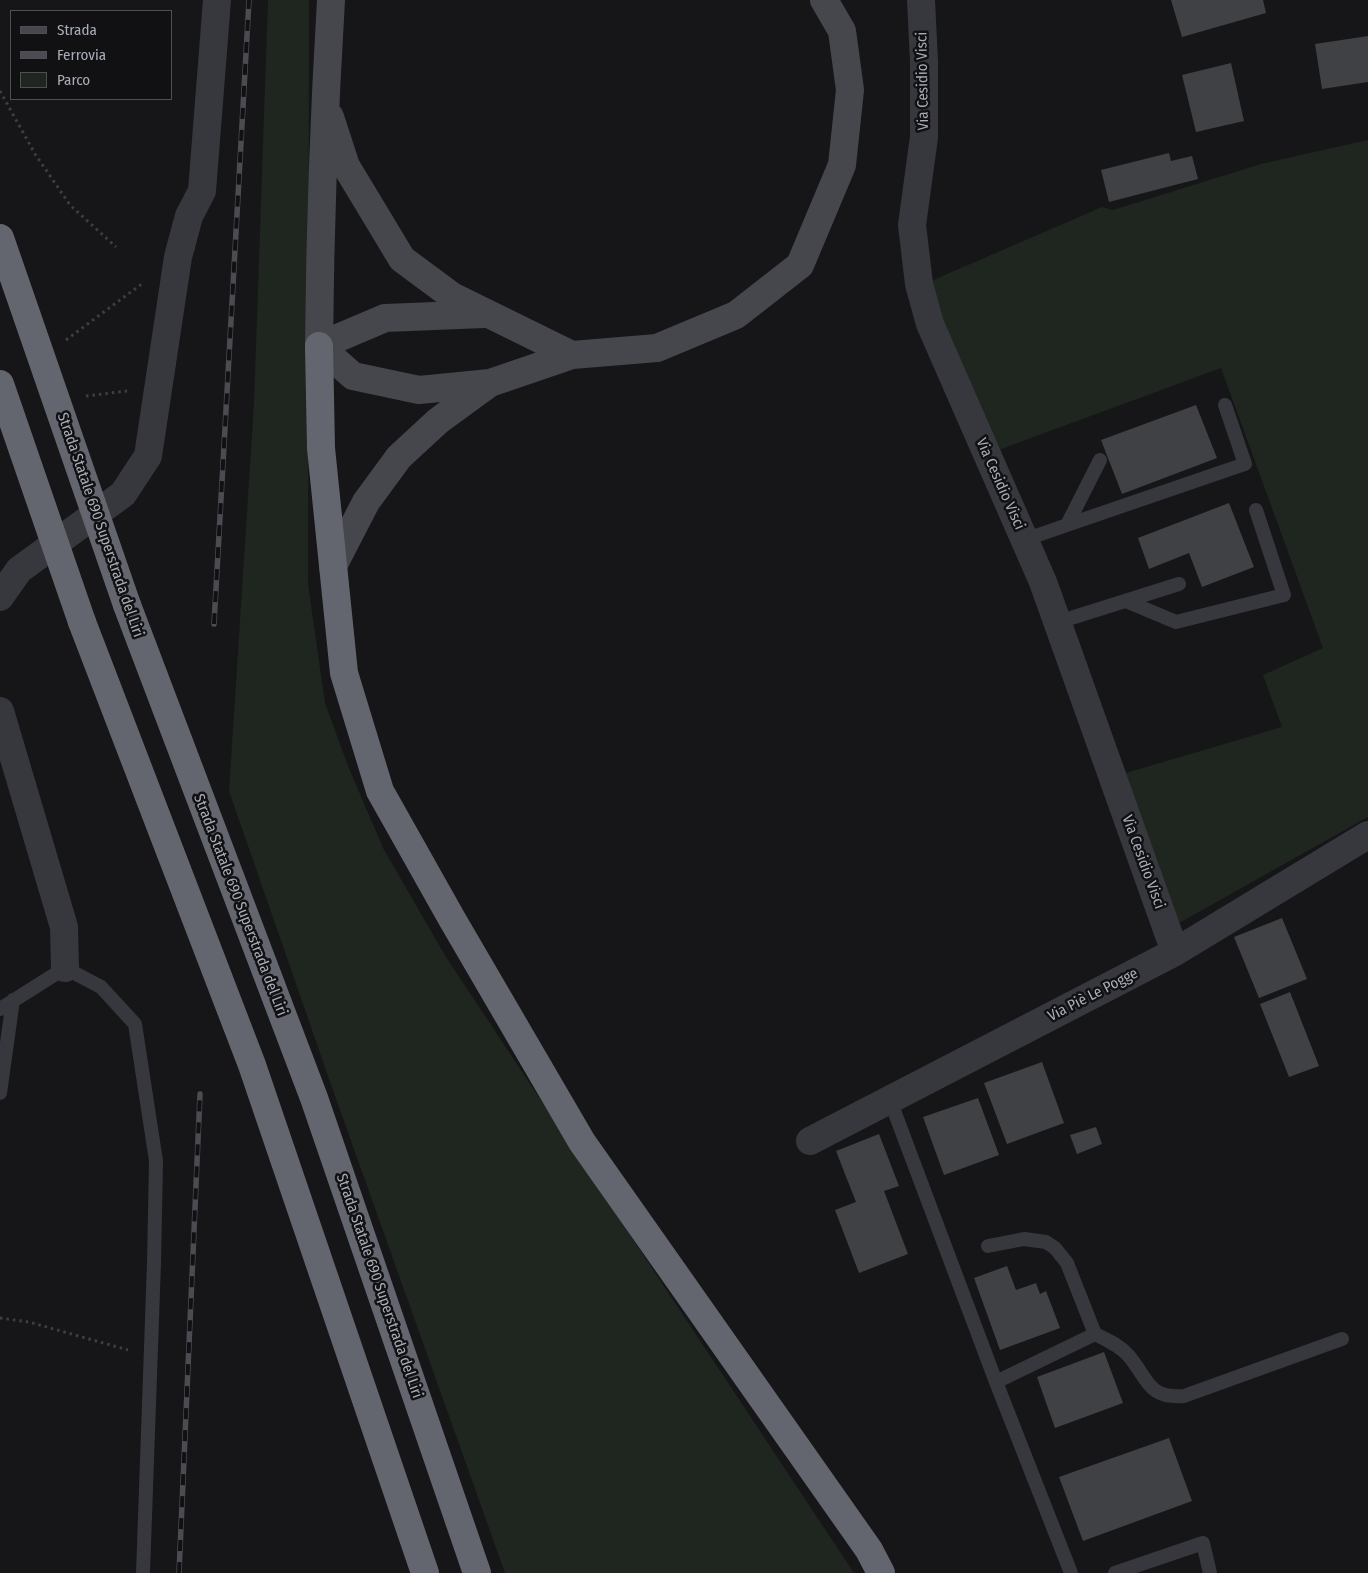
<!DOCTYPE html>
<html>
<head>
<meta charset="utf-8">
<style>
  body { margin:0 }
  #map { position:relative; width:1368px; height:1573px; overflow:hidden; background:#161618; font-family:"Fira Sans Condensed",sans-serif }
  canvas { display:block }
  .legend { position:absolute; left:10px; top:10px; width:162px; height:90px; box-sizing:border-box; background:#111113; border:1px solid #4d4f55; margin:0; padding:6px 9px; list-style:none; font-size:15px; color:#a8adb8 }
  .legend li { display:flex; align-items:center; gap:10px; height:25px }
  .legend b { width:25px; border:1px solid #4d4f55 }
</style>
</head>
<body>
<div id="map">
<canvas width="1368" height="1573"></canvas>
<ul class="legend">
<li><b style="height:6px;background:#45474d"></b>Strada</li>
<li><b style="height:6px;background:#4a4c52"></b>Ferrovia</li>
<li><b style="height:14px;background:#1e261f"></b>Parco</li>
</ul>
</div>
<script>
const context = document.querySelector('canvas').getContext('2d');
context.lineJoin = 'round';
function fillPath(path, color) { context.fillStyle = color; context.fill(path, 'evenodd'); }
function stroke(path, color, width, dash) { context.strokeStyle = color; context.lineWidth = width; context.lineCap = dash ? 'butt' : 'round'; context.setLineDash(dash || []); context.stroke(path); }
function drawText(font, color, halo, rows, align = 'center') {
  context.font = font + ' "Fira Sans Condensed",sans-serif'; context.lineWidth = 5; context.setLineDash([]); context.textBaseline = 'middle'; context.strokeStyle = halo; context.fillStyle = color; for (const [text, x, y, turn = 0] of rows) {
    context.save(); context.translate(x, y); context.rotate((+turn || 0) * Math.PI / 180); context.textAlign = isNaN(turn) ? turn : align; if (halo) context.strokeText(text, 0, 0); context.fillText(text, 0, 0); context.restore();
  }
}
fillPath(new Path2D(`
  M268 0H309L308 584 325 703 348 766 383 848 446 957 854 1573H505L335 1096 229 791 254 404Z
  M1368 140V817L1179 923 1119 775 1282 727 1263 675 1323 648 1221 368 993 452 935 315 931 281 1102 207 1113 210 1261 164Z`), '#1e261f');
fillPath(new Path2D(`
  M1171 0H1263L1266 13 1182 37Z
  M1368 36V82L1322 89 1315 44Z
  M1231 63 1244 121 1196 132 1182 75Z
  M1169 153 1171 161 1192 156 1198 179 1109 202 1101 170Z
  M1196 405 1217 458 1122 494 1101 440Z
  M1229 503 1254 567 1202 587 1189 553 1149 569 1138 538Z
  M1282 918 1307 979 1259 998 1234 937Z
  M1290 992 1319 1066 1289 1077 1260 1004Z
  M1042 1062 1064 1123 1007 1144 984 1083Z
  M978 1098 999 1155 944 1175 923 1117Z
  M1096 1127 1102 1144 1077 1154 1070 1135Z
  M879 1134 899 1186 884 1191 908 1254 859 1273 835 1210 856 1202 836 1151Z
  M1007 1266 1016 1290 1036 1283 1040 1294 1046 1291 1060 1328 1000 1350 974 1278Z
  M1104 1352 1123 1403 1055 1428 1037 1377Z
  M1169 1438 1192 1501 1083 1541 1059 1477Z`), '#404145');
stroke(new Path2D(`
  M0 91 35 154 70 205 116 247
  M66 340 143 283
  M86 396 127 391
  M0 1318 29 1322 128 1350`), '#3d3f44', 3, [2.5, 4]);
stroke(new Path2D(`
  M1067 525 1245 464 1225 405
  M1024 540 1067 525 1100 460
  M1126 601 1176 622 1284 595 1256 510
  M1058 626 1071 618 1179 584
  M0 1009 65 968 101 987 135 1024 156 1161 154 1263 143 1573
  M0 1093 13 1000
  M890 1100 996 1382 1071 1573
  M988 1246 1024 1239 1046 1242 1055 1248 1067 1263 1095 1334
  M996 1382 1095 1334C1107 1340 1119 1345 1128 1355 1148 1378 1147 1399 1184 1396L1342 1339
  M1115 1573 1203 1543 1210 1573`), '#37383d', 14);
stroke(new Path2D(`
  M921 0 924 61V137L912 225 919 284 930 324 1043 582 1175 952
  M0 597 19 570 123 494 148 456 178 257 189 216 202 191 217 0
  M0 711 64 927 65 968
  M810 1141 1175 952 1368 835`), '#37383d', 28);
stroke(new Path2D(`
  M331 0C324 115 320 230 319 346L353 376 419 390 490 383 572 355 657 348 736 315 800 265 842 165 850 90 842 31 824 0
  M330 117 346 166 402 259 452 296 572 355
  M319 346 385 318 484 314
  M333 566 366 502 399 457 438 421 490 383`), '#45474d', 28);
stroke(new Path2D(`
  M319 346 321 448 344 673 380 791 452 919 582 1142 869 1550 881 1573
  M127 605 314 1098 477 1573
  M82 622 252 1065 425 1573`), '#63666e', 28);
const rail = new Path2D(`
  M214 624 249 0
  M179 1573 200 1094`);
stroke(rail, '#4a4c52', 5.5);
stroke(rail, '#111113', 4, [11]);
stroke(new Path2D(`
  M0 238 127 605
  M0 384 82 622`), '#63666e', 28);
drawText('15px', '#a8adb8', '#111113', [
  ["Via Cesidio Visci",923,81,-91],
  ["Via Cesidio Visci",1000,484,66],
  ["Strada Statale 690 Superstrada del Liri",100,525,71],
  ["Via Cesidio Visci",1143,862,70],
  ["Strada Statale 690 Superstrada del Liri",240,905,69],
  ["Via Piè Le Pogge",1093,995,-27],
  ["Strada Statale 690 Superstrada del Liri",379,1286,71]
]);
</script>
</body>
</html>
